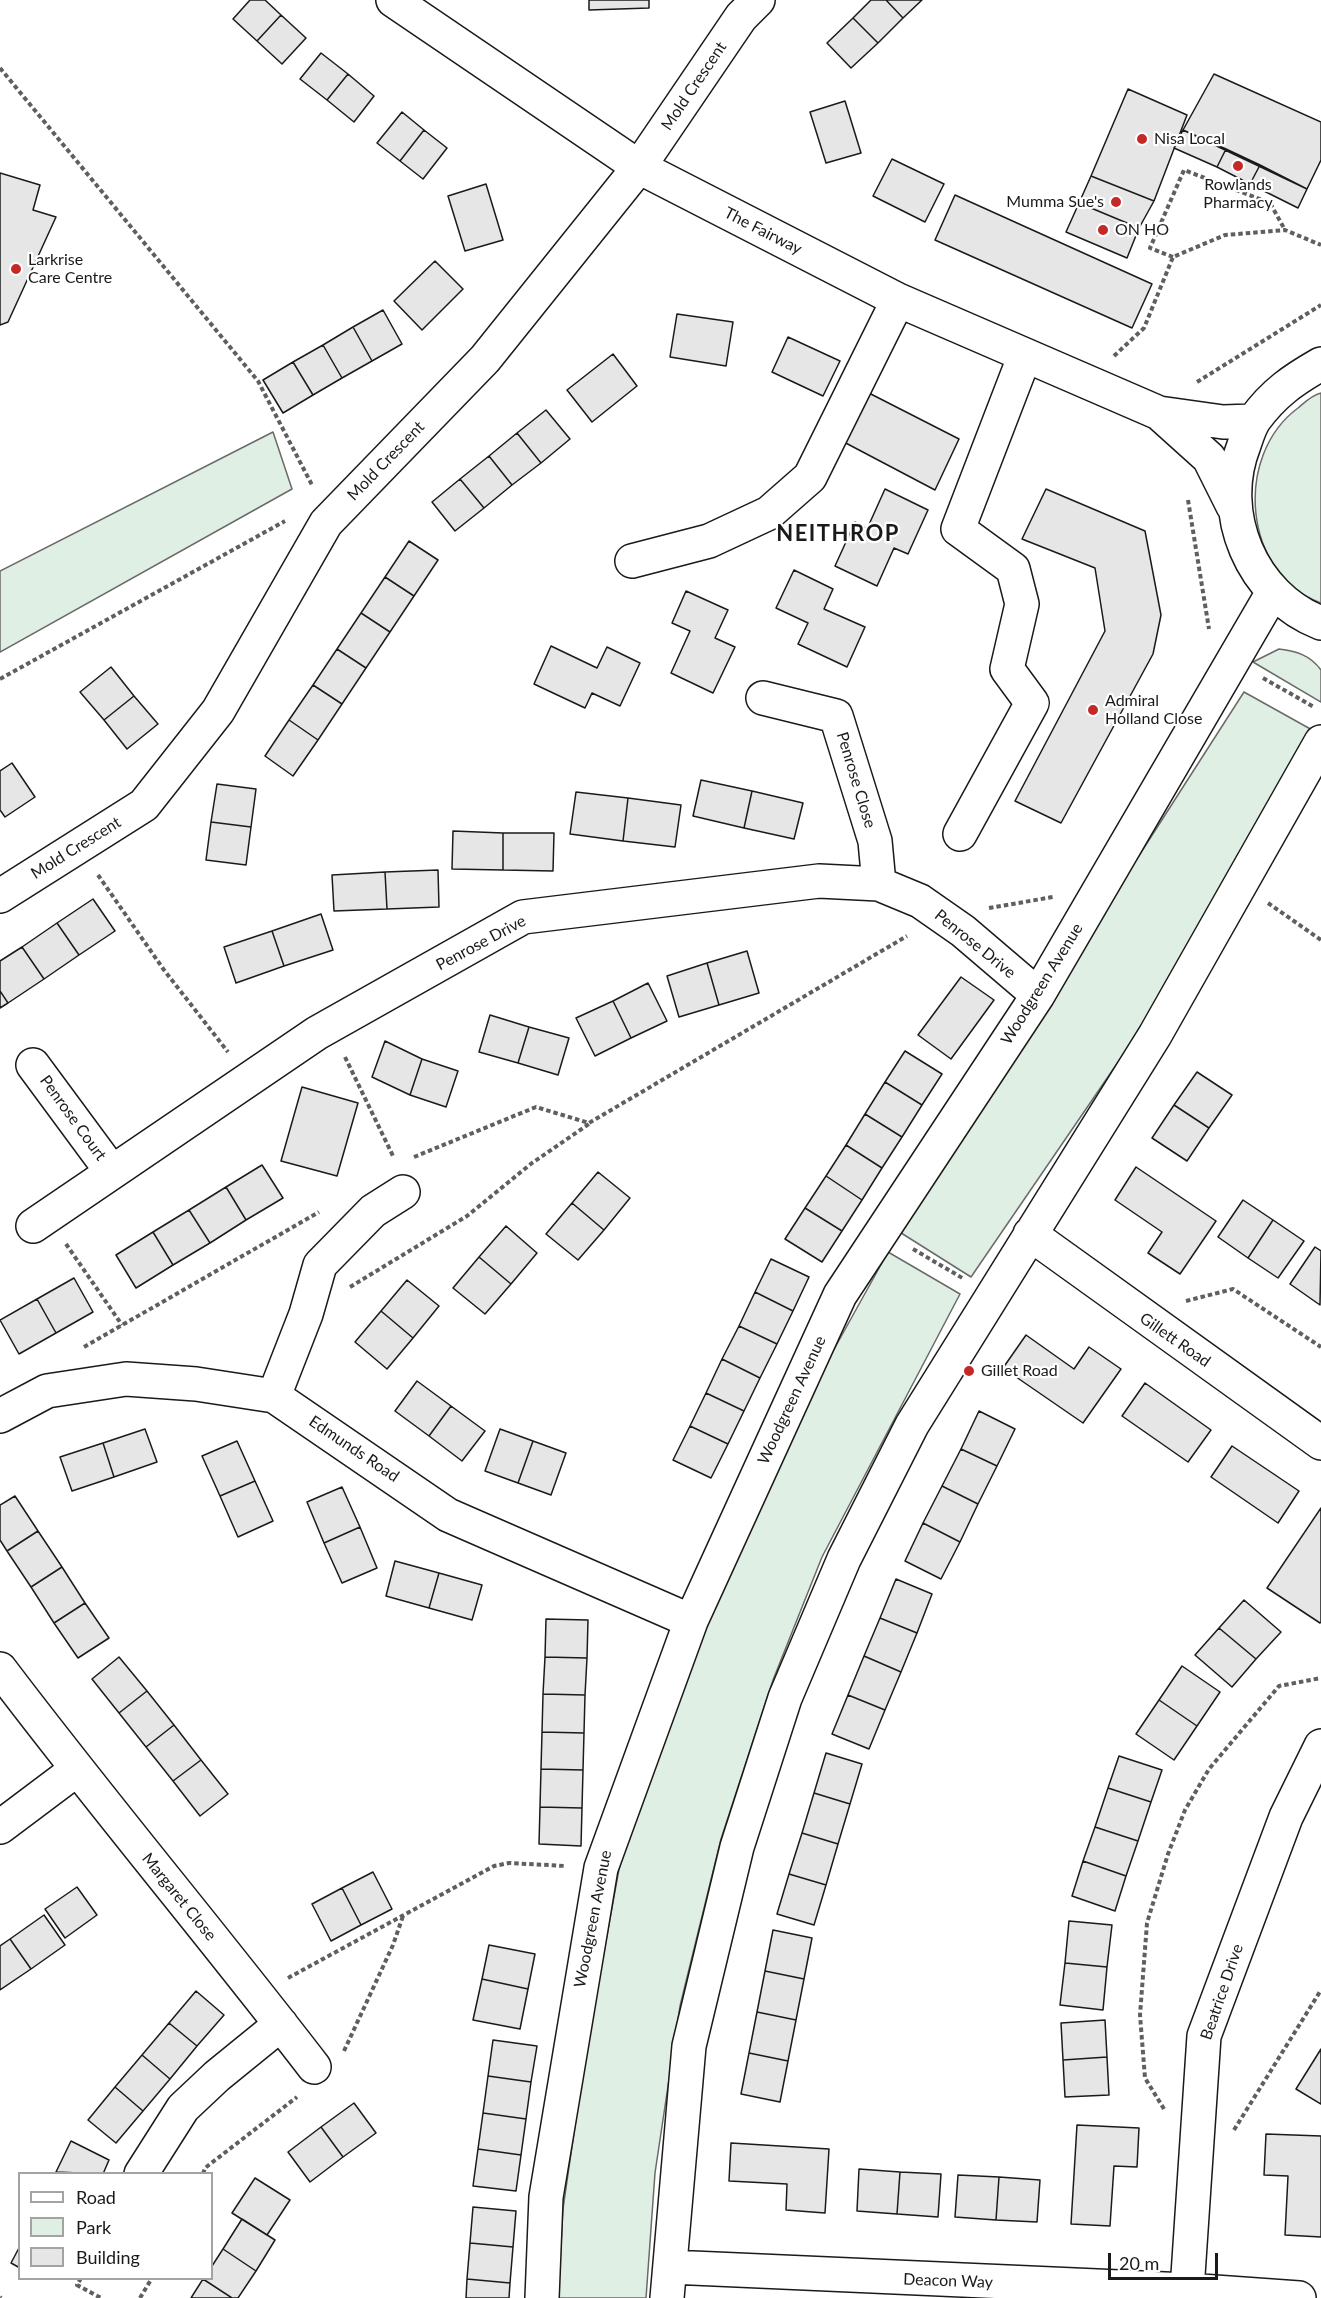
<!DOCTYPE html>
<html>
<head>
<meta charset="utf-8">
<style>
  body { margin:0 }
  #map { position:relative; width:1321px; height:2298px; overflow:hidden; background:#fff; font-family:Lato,sans-serif }
  canvas { display:block }
  .legend { position:absolute; left:18px; top:2172px; width:195px; height:108px; box-sizing:border-box; background:#fff; border:2px solid #a3a3a3; margin:0; padding:8px 10px; list-style:none; font-size:18px; color:#1a1a1a }
  .legend li { display:flex; align-items:center; gap:12px; height:30px }
  .legend b { width:30px; border:2px solid #a3a3a3 }
  .scale { position:absolute; left:1108px; top:2253px; width:110px; height:27px; box-sizing:border-box; border:3px solid #1a1a1a; border-top:0; padding-left:8px; font-size:18px; line-height:21px; white-space:nowrap; color:#1a1a1a; -webkit-text-stroke:4px #fff; paint-order:stroke }
</style>
</head>
<body>
<div id="map">
<canvas width="1321" height="2298"></canvas>
<ul class="legend">
<li><b style="height:8px;background:#fff"></b>Road</li>
<li><b style="height:16px;background:#e0efe3"></b>Park</li>
<li><b style="height:16px;background:#e6e6e6"></b>Building</li>
</ul>
<div class="scale">20 m</div>
</div>
<script>
const context = document.querySelector('canvas').getContext('2d');
context.lineJoin = 'round';
function fillPath(path, color) { context.fillStyle = color; context.fill(path, 'evenodd'); }
function stroke(path, color, width, dash) { context.strokeStyle = color; context.lineWidth = width; context.lineCap = dash ? 'butt' : 'round'; context.setLineDash(dash || []); context.stroke(path); }
function drawText(font, color, halo, rows, align = 'center') {
  context.font = font + ' Lato,sans-serif'; context.lineWidth = 4.5; context.setLineDash([]); context.textBaseline = 'middle'; context.strokeStyle = halo; context.fillStyle = color; for (const [text, x, y, turn = 0] of rows) {
    context.save(); context.translate(x, y); context.rotate((+turn || 0) * Math.PI / 180); context.textAlign = isNaN(turn) ? turn : align; if (halo) context.strokeText(text, 0, 0); context.fillText(text, 0, 0); context.restore();
  }
}
const green = new Path2D(`
  M1321 393V603C1243 575 1233 456 1298 408 1305 402 1312 395 1321 393Z
  M273 432 292 489 0 652V571Z
  M1279 649C1296 651 1310 655 1321 670V702L1253 662Z
  M1244 692 1314 731 1164 995 971 1277 898 1231Z
  M888 1252 960 1294 822 1557 773 1680 721 1839 680 2006 655 2173 646 2298H558L563 2209 585 2056 619 1869 639 1805 705 1612 782 1443Z`);
fillPath(green, '#e0efe3');
stroke(green, '#6a6a6a', 1.5);
const building = new Path2D(`
  M250 0H265L281 15 257 41 233 19Z
  M589 0H649V8L589 10Z
  M871 0H886L903 18 878 43 853 18Z
  M886 0H922L903 18Z
  M281 15 306 38 282 64 257 41Z
  M853 18 878 43 851 68 827 43Z
  M321 53 348 74 327 100 300 79Z
  M348 74 374 96 354 122 327 100Z
  M1214 74 1321 122V160L1307 189 1183 130Z
  M1128 89 1187 115 1154 201 1091 176Z
  M845 101 861 153 826 163 810 112Z
  M402 112 424 130 400 161 377 143Z
  M424 130 447 148 423 179 400 161Z
  M1183 130 1226 149 1217 167 1174 148Z
  M1226 149 1260 165 1250 184 1217 167Z
  M892 159 944 184 925 222 873 196Z
  M1260 165 1307 189 1298 208 1250 184Z
  M0 173 40 185 33 210 56 217 8 322 0 325Z
  M1091 176 1154 201 1139 228 1079 203Z
  M486 184 503 240 465 251 448 196Z
  M955 195 1152 284 1132 328 935 240Z
  M1079 203 1139 228 1127 258 1066 232Z
  M435 261 463 289 422 330 394 301Z
  M383 310 402 344 372 361 353 327Z
  M677 314 733 322 726 366 670 357Z
  M353 327 372 361 342 378 323 345Z
  M788 337 840 361 823 396 772 372Z
  M323 345 342 378 313 395 293 362Z
  M613 354 637 386 592 422 567 390Z
  M293 362 313 395 283 413 263 380Z
  M863 390 959 439 935 490 840 440Z
  M546 410 570 439 541 463 517 433Z
  M517 433 541 463 512 485 489 456Z
  M489 456 512 485 484 508 460 479Z
  M460 479 484 508 455 531 432 502Z
  M885 489 928 510 908 554 894 548 877 586 835 566 855 522 867 529Z
  M1046 489 1145 531 1161 615 1153 654 1061 823 1015 801 1105 631 1095 568 1022 539Z
  M409 541 438 560 414 596 385 577Z
  M794 570 833 589 824 609 865 627 847 667 798 644 808 623 776 608Z
  M385 577 414 596 390 632 361 613Z
  M686 591 728 610 715 638 735 647 713 693 671 673 690 631 672 623Z
  M361 613 390 632 366 668 337 649Z
  M551 646 597 668 607 647 640 663 620 706 592 693 585 708 534 684Z
  M337 649 366 668 342 704 313 685Z
  M111 667 134 696 104 720 80 692Z
  M313 685 342 704 318 740 289 720Z
  M134 696 158 724 127 749 104 720Z
  M289 720 318 740 293 776 265 756Z
  M12 763 35 797 5 817 0 810V771Z
  M701 780 752 791 744 828 693 816Z
  M217 784 256 789 251 827 211 822Z
  M752 791 803 803 794 839 744 828Z
  M576 792 628 798 623 841 570 834Z
  M628 798 681 805 675 847 623 841Z
  M211 822 251 827 246 865 206 860Z
  M453 831 503 833V870L452 869Z
  M503 833H554L553 871 503 870Z
  M438 870 439 907 387 909 385 872Z
  M385 872 387 909 334 911 332 875Z
  M93 899 115 931 79 955 57 923Z
  M321 914 333 950 284 966 272 931Z
  M57 923 79 955 44 979 22 947Z
  M272 931 284 966 236 983 224 947Z
  M22 947 44 979 8 1003 0 991V961Z
  M747 951 759 993 719 1005 707 963Z
  M707 963 719 1005 679 1017 667 976Z
  M961 977 994 1000 951 1059 918 1035Z
  M648 983 667 1021 631 1038 613 1001Z
  M0 991 8 1003 0 1008Z
  M613 1001 631 1038 595 1056 576 1018Z
  M490 1015 529 1027 518 1063 479 1052Z
  M529 1027 569 1038 558 1075 518 1063Z
  M385 1041 422 1059 410 1095 372 1077Z
  M905 1051 942 1074 922 1105 885 1082Z
  M422 1059 458 1071 446 1107 410 1095Z
  M1197 1072 1232 1095 1209 1128 1174 1105Z
  M885 1082 922 1105 902 1137 865 1114Z
  M302 1087 358 1103 337 1176 281 1161Z
  M1174 1105 1209 1128 1187 1161 1152 1138Z
  M865 1114 902 1137 882 1168 846 1145Z
  M846 1145 882 1168 862 1200 826 1176Z
  M262 1165 283 1198 246 1220 226 1187Z
  M1136 1167 1216 1221 1180 1274 1148 1253 1162 1232 1115 1200Z
  M598 1172 630 1198 604 1230 572 1203Z
  M826 1176 862 1200 842 1231 805 1208Z
  M226 1187 246 1220 210 1243 189 1210Z
  M1243 1200 1273 1220 1248 1258 1218 1237Z
  M572 1203 604 1230 578 1260 546 1234Z
  M805 1208 842 1231 822 1262 785 1239Z
  M189 1210 210 1243 173 1265 153 1232Z
  M1273 1220 1304 1241 1278 1278 1248 1258Z
  M506 1226 537 1253 511 1284 479 1257Z
  M153 1232 173 1265 136 1288 116 1255Z
  M1315 1247 1321 1251 1320 1305 1290 1284Z
  M479 1257 511 1284 485 1314 453 1288Z
  M771 1259 809 1277 793 1311 755 1292Z
  M74 1278 93 1312 56 1333 37 1299Z
  M407 1280 439 1306 413 1338 381 1311Z
  M755 1292 793 1311 777 1344 739 1326Z
  M37 1299 56 1333 19 1354 0 1320Z
  M381 1311 413 1338 387 1369 355 1342Z
  M739 1326 777 1344 760 1378 722 1359Z
  M1026 1335 1074 1369 1089 1347 1121 1369 1083 1423 1003 1368Z
  M722 1359 760 1378 744 1411 706 1393Z
  M417 1381 451 1406 429 1436 395 1411Z
  M1145 1383 1211 1430 1188 1462 1122 1416Z
  M706 1393 744 1411 728 1444 690 1426Z
  M451 1406 485 1431 462 1461 429 1436Z
  M979 1411 1015 1429 997 1466 961 1449Z
  M690 1426 728 1444 711 1478 673 1460Z
  M145 1429 157 1462 114 1477 103 1443Z
  M500 1429 533 1441 518 1483 485 1471Z
  M237 1441 255 1481 220 1496 202 1456Z
  M533 1441 566 1453 551 1495 518 1483Z
  M103 1443 114 1477 72 1491 60 1457Z
  M1232 1446 1299 1491 1278 1523 1211 1477Z
  M961 1449 997 1466 978 1504 942 1486Z
  M255 1481 273 1521 238 1537 220 1496Z
  M942 1486 978 1504 960 1542 923 1523Z
  M342 1487 360 1527 324 1543 307 1502Z
  M15 1496 38 1531 7 1551 0 1540V1505Z
  M1321 1508V1622L1320 1623 1267 1588Z
  M923 1523 960 1542 941 1579 905 1561Z
  M360 1527 377 1568 342 1583 324 1543Z
  M38 1531 62 1567 31 1587 7 1551Z
  M395 1561 439 1573 429 1608 386 1596Z
  M62 1567 85 1603 54 1623 31 1587Z
  M439 1573 482 1585 472 1620 429 1608Z
  M896 1579 932 1594 917 1633 880 1618Z
  M1244 1600 1281 1632 1256 1659 1219 1628Z
  M85 1603 109 1638 78 1658 54 1623Z
  M880 1618 917 1633 901 1672 864 1656Z
  M546 1619 588 1620 587 1658 545 1657Z
  M1219 1628 1256 1659 1232 1687 1195 1655Z
  M864 1656 901 1672 885 1710 848 1695Z
  M119 1657 147 1691 119 1713 92 1679Z
  M545 1657 587 1658 585 1695 543 1694Z
  M1182 1666 1220 1692 1197 1726 1159 1700Z
  M147 1691 174 1725 146 1747 119 1713Z
  M543 1694 585 1695 584 1733 542 1732Z
  M848 1695 885 1710 869 1749 832 1734Z
  M1159 1700 1197 1726 1174 1760 1136 1734Z
  M174 1725 201 1760 173 1781 146 1747Z
  M542 1732 584 1733 583 1770 541 1769Z
  M826 1753 862 1764 850 1804 814 1793Z
  M1119 1756 1162 1770 1151 1802 1108 1788Z
  M201 1760 228 1794 200 1816 173 1781Z
  M541 1769 583 1770 582 1808 540 1807Z
  M1108 1788 1151 1802 1138 1841 1095 1827Z
  M814 1793 850 1804 838 1844 802 1833Z
  M540 1807 582 1808 581 1846 539 1844Z
  M1095 1827 1138 1841 1126 1876 1083 1861Z
  M802 1833 838 1844 826 1885 789 1874Z
  M1083 1861 1126 1876 1115 1911 1072 1896Z
  M373 1872 392 1909 361 1925 342 1888Z
  M789 1874 826 1885 814 1925 777 1914Z
  M77 1887 97 1915 65 1938 45 1909Z
  M342 1888 361 1925 331 1941 312 1904Z
  M44 1915 65 1945 31 1969 10 1939Z
  M1069 1921 1112 1925 1107 1967 1065 1963Z
  M773 1930 812 1938 804 1979 765 1971Z
  M10 1939 31 1969 0 1990V1946Z
  M489 1945 535 1954 528 1989 482 1979Z
  M1065 1963 1107 1967 1103 2010 1060 2005Z
  M765 1971 804 1979 796 2020 757 2012Z
  M482 1979 528 1989 520 2029 473 2020Z
  M196 1991 224 2015 197 2046 169 2023Z
  M757 2012 796 2020 788 2061 749 2053Z
  M1105 2020 1107 2057 1063 2060 1061 2023Z
  M169 2023 197 2046 170 2079 142 2055Z
  M493 2040 537 2046 531 2082 488 2076Z
  M1321 2049V2104L1296 2089Z
  M749 2053 788 2061 780 2102 741 2094Z
  M142 2055 170 2079 143 2111 115 2087Z
  M1107 2057 1109 2095 1065 2097 1063 2060Z
  M488 2076 531 2082 526 2119 483 2113Z
  M115 2087 143 2111 116 2143 88 2120Z
  M354 2103 376 2133 343 2157 321 2127Z
  M483 2113 526 2119 521 2155 478 2149Z
  M1077 2125 1139 2128 1137 2167 1114 2166 1110 2226 1071 2224Z
  M321 2127 343 2157 310 2182 288 2152Z
  M1266 2134 1321 2136V2237L1285 2235 1288 2176 1264 2175Z
  M71 2141 109 2160 103 2174 56 2172Z
  M731 2143 829 2149 825 2213 786 2210 787 2184 729 2181Z
  M478 2149 521 2155 516 2191 473 2186Z
  M859 2169 900 2172 897 2214 857 2211Z
  M900 2172 941 2174 938 2217 897 2214Z
  M958 2175 999 2177 996 2220 955 2217Z
  M999 2177 1040 2180 1037 2222 996 2220Z
  M255 2178 290 2200 267 2235 232 2213Z
  M473 2207 516 2211 513 2247 470 2243Z
  M242 2219 275 2240 256 2271 223 2249Z
  M470 2243 513 2247 510 2283 467 2279Z
  M20 2246V2268L11 2263Z
  M223 2249 256 2271 238 2298H232L203 2279 212 2278V2266Z
  M203 2279 232 2298H191Z
  M467 2279 510 2283 509 2298H466Z`);
fillPath(building, '#e6e6e6');
stroke(building, '#1a1a1a', 1.5);
const minor = new Path2D(`
  M393 0 639 167 898 300 1159 413 1223 422 1253 421
  M1321 364C1293 380 1274 393 1255 419 1250 426 1247 436 1244 445 1217 513 1251 596 1321 623
  M1159 413 1209 458 1233 506
  M632 561 709 541 769 513 810 477 898 300
  M763 698 836 716 875 841 879 884
  M960 834 1032 703 1007 669 1022 604 1013 569 958 529 1025 355
  M0 896 144 805 218 711 326 523 485 359 639 167 741 17 758 0
  M33 1065 112 1172
  M33 1226 317 1033 523 917 819 881 879 884 920 901 963 931 1038 995
  M1030 1234 1321 1443
  M274 1396 306 1314 320 1265 373 1211 403 1192
  M0 1416 47 1391 126 1379 196 1384 274 1396 448 1515 691 1621
  M0 1669C102 1804 211 1933 314 2067
  M0 1827 76 1770
  M141 2174 183 2108 217 2076 281 2024
  M670 2267 1187 2290 1299 2298
  M1187 2290 1204 2036 1286 1817 1321 1746
  M542 2298 546 2197 601 1868 691 1621 840 1295 1038 995 1273 592
  M667 2298 689 2046 737 1847 785 1698 844 1559 912 1425 1155 1035 1321 742`);
stroke(minor, '#1a1a1a', 36);
stroke(new Path2D(`
  M0 68 258 381 312 485
  M1173 257 1150 248 1184 170 1270 203 1285 230
  M1114 356 1144 328 1173 257 1225 235 1285 230 1321 245
  M1197 382 1321 305
  M1188 500 1209 629
  M1263 678 1314 707
  M0 679 285 521
  M98 875 164 970 228 1052
  M1268 903 1321 940
  M989 908 1053 897
  M345 1057 394 1158
  M414 1157 536 1107 589 1123 907 936
  M66 1244 122 1325
  M913 1249 964 1279
  M350 1287 467 1216 532 1163 589 1124
  M1186 1301 1233 1289 1321 1347
  M84 1347 319 1212
  M288 1978 494 1866 509 1863 566 1866
  M344 2051 393 1945 403 1916
  M1164 2109 1145 2078 1140 2015 1147 1923 1168 1854 1185 1810 1209 1769 1279 1686 1321 1678
  M1234 2130 1321 1990
  M203 2174 205 2168 297 2097
  M81 2278 77 2285 101 2298
  M0 2297 1 2298
  M140 2298 152 2278`), '#5f5f5f', 4, [4.5, 3]);
stroke(minor, '#fff', 33);
for (const [x, y, r, color] of [
  [1142,139,6,"#c62828"],
  [1238,166,6,"#c62828"],
  [1116,202,6,"#c62828"],
  [1103,230,6,"#c62828"],
  [16,269,6,"#c62828"],
  [1093,710,6,"#c62828"],
  [969,1371,6,"#c62828"]
]) { const dot = new Path2D(); dot.arc(x, y, r, 0, 2 * Math.PI); context.fillStyle = color; context.fill(dot); stroke(dot, '#fff', 2); }
drawText('16px', '#1a1a1a', '#fff', [
  ["Mold Crescent",694,86,-56],
  ["The Fairway",763,231,27],
  ["Mold Crescent",386,461,-46],
  ["Penrose Close",856,780,73],
  ["Mold Crescent",76,848,-32],
  ["Penrose Drive",481,943,-28],
  ["Penrose Drive",975,944,39],
  ["Woodgreen Avenue",1042,984,-58],
  ["Penrose Court",73,1118,54],
  ["Gillett Road",1175,1340,35],
  ["Woodgreen Avenue",792,1400,-65],
  ["Edmunds Road",354,1449,34],
  ["Margaret Close",179,1897,51],
  ["Woodgreen Avenue",593,1919,-79],
  ["Beatrice Drive",1222,1992,-71],
  ["Deacon Way",948,2281,2]
]);
drawText('16px', '#1a1a1a', '#fff', [
  ["Nisa Local",1154,139],
  ["Rowlands",1238,185,"center"],
  ["Pharmacy",1238,203,"center"],
  ["Mumma Sue's",1104,202,"right"],
  ["ON HO",1115,230],
  ["Larkrise",28,260],
  ["Care Centre",28,278],
  ["Admiral",1105,701],
  ["Holland Close",1105,719],
  ["Gillet Road",981,1371]
], 'left');
context.letterSpacing = '1.5px';
drawText('bold 22px', '#1a1a1a', '#fff', [
  ["NEITHROP",838,534]
]);
context.letterSpacing = '0px';
</script>
</body>
</html>
